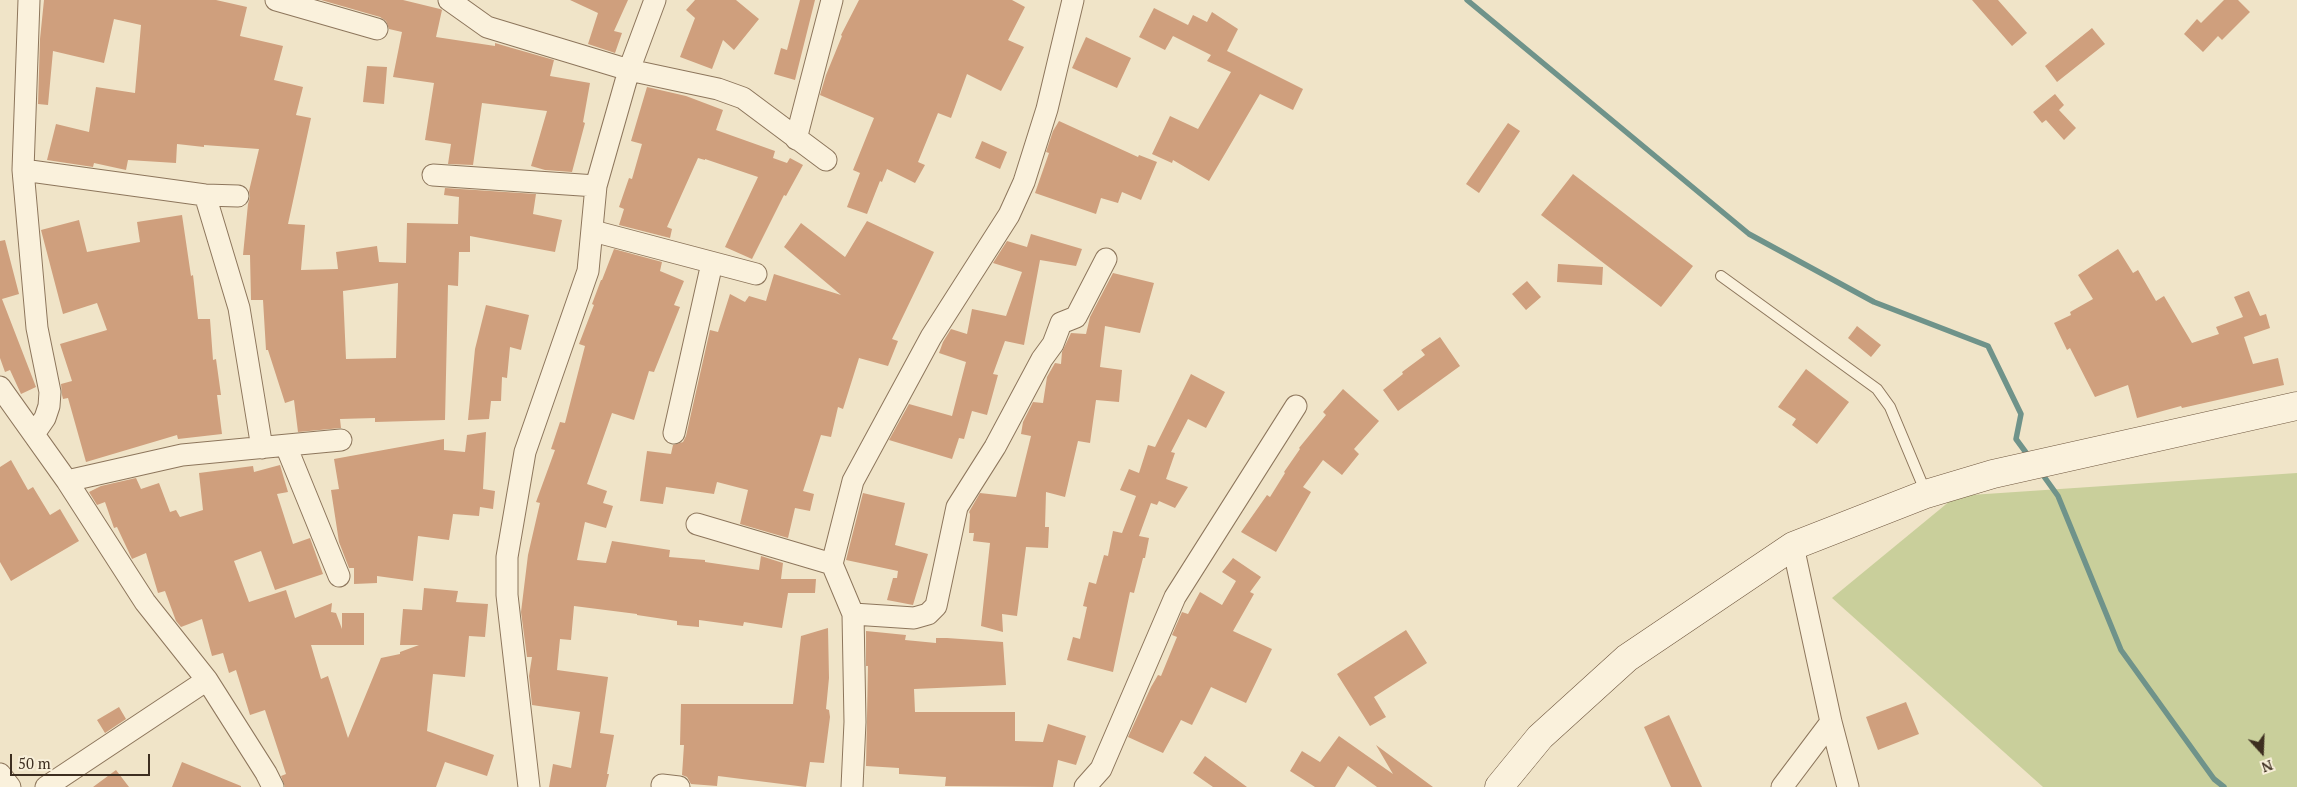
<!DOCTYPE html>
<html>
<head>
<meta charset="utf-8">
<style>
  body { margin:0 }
  #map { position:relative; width:2297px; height:787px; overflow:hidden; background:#f0e4c8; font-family:"PT Serif",serif }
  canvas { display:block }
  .north { position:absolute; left:2237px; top:727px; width:50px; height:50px; -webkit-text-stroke:4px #f7eed8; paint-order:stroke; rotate:160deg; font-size:14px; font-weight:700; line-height:20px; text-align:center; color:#3d2e20 }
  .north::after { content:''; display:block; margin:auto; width:18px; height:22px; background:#3d2e20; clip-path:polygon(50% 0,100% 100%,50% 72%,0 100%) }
  .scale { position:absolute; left:10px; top:754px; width:140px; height:22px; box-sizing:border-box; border:2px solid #3d2e20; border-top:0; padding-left:6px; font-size:15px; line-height:18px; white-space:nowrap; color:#3d2e20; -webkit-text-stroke:4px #f7eed8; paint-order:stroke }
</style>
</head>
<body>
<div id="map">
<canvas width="2297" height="787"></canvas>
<div class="north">N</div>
<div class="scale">50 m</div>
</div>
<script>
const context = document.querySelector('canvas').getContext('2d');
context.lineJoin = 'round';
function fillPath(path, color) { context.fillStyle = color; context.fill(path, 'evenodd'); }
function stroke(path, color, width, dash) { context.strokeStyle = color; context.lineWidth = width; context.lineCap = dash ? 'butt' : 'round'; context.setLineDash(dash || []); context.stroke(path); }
fillPath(new Path2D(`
  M2297 473V787H2043L1832 598 1956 496Z`), '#c9cf9b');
stroke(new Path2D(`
  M1467 0 1749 234 1874 302 1988 346 2021 414 2016 439 2030 458
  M2040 471 2058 496 2121 650 2214 779 2224 787`), '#6f938a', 5.5);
fillPath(new Path2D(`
  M44 0H216L247 7 240 36 283 46 274 80 303 87 296 115 311 118 288 224 305 225 301 270 338 269 336 252 377 246 379 262 406 263 407 223 458 224 459 197 444 195 445 188 536 194 533 214 562 220 555 252 470 236V252H459L458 286 448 285 445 420 375 422V418L340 419 341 428 298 432 294 400 285 403 268 350H266L263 300H251L250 255H243L248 204 250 197 249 191 259 149 204 145V147L177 144 176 163 128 160 126 170 94 163 93 167 47 160 56 124 89 132 96 87 135 93 141 25 114 19 104 63 53 51 48 105 38 104 40 39ZM398 283 396 358 346 359 343 291Z
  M321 0H403L440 9 442 10 436 37 495 46V43L512 48 554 60 550 76 590 83 583 122 585 123 572 172 545 170 531 166 547 111 482 103 473 165 448 164 451 144 425 140 434 83 393 77 402 32 389 29 386 21 380 17Z
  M570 0H628L614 31 622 33 615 53 588 44 598 13Z
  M695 0H736L759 19 734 50 723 40 712 69 680 57 695 18 686 10Z
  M800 0H815L795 80 774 74 781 48 787 50Z
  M859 0H1012L1025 7 1008 40 1024 47 1001 91 967 74 951 118 938 113 918 162 925 165 915 183 887 169 882 182 880 181 867 214 847 207 860 173 853 170 874 118 820 95 826 75 842 36 841 35Z
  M1972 0H1998L2027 33 2012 46Z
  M2224 0H2238L2250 12 2222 40 2218 36 2203 52 2184 34 2197 19 2201 23Z
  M1154 8 1188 25 1193 15 1207 22 1212 12 1238 29 1227 51 1303 89 1293 110 1260 94 1209 181 1173 160 1172 163 1152 154 1170 116 1198 129 1231 72 1207 61 1211 55 1173 36 1165 50 1139 37Z
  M2092 28 2105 44 2057 82 2045 66Z
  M1086 37 1131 58 1117 88 1072 68Z
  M367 66 387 67 384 104 363 102Z
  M647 87 686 96 723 110 716 130 775 151 773 158 787 163 790 158 803 165 786 196 784 195 752 259 725 247 758 177 705 159V160L698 158 667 227 672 229 670 238 619 225 624 209 619 207 629 178 632 179 642 144 631 141Z
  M2055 94 2064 105 2059 110 2076 128 2064 140 2046 120 2042 123 2033 112Z
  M1059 121 1138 157 1139 155 1157 162 1141 200 1122 192 1118 203 1101 198 1096 214 1035 193 1049 153 1046 152 1053 131Z
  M1508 123 1520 131 1479 193 1466 184Z
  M982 141 1007 152 1000 169 975 158Z
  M1573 174 1693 266 1661 307 1541 215Z
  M182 215 191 276 193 275 198 319H210L213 360 216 359 221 395H217L222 434 178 439 177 435 86 462 68 398 63 399 62 395 61 384 72 381 60 344 107 330 97 303 63 314 41 230 79 220 87 252 140 242 137 222Z
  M867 221 934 252 892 339 898 341 888 366 859 358 843 409 838 407 831 437 821 435 803 491 814 494 810 511 795 508 788 538 740 524 748 490 717 482 714 494 666 487 663 504 640 501 647 451 671 454 673 445 683 442 686 436 710 330 718 332 730 294 745 302 749 296 766 301 774 274 841 295 784 247 801 223 845 257Z
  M1031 234 1082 249 1076 266 1040 260 1024 345 1005 341 993 374 998 375 987 415 972 411 964 439 959 438 952 459 889 440 909 404 952 416 966 362 939 353 943 342 951 329 967 334 972 309 1006 316 1022 272 993 263 1007 241 1027 247Z
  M5 240 19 294 2 299 36 387 21 394 10 370 5 372 0 358V241Z
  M614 249 662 262 660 271 684 281 674 305 680 307 654 372 649 371 634 420 612 413 587 484 607 491 603 503 613 506 606 528 585 522 577 560 606 563 612 541 670 550 669 557 705 560V562L759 570 761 556 783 563 781 579H816L815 593H788L782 628 744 622 743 626 699 620V627L677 625V621L637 615V614L574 606 571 640 560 639 557 670 608 677 600 733 614 735 607 774H609L606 787H549L553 764 571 768 580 712 532 705 529 676 532 657H527L521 612 528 555 540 503 536 502 555 450 551 449 560 422 565 423 585 346 579 344 594 305 592 304 601 280H602Z
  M2118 249 2133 273 2138 270 2156 301 2164 296 2192 343 2219 334 2216 327 2243 317 2234 297 2249 291 2260 316 2266 314 2270 328 2244 337 2253 364 2278 358 2284 385 2182 408 2181 406 2137 418 2128 385 2095 397 2070 348 2067 350 2054 323 2071 315 2070 312 2093 299 2078 275Z
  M1558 264 1603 267 1602 285 1557 282Z
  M1113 273 1154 283 1140 333 1105 326 1100 367 1122 370 1119 402 1096 400 1090 443 1078 441 1065 497 1046 492 1045 527H1049L1048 548 1026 547 1017 616 1002 614 1003 632 981 626 990 543 973 541 974 533H969L970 514 969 512 980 493 1016 497 1031 436 1021 434 1023 422 1033 402 1043 403 1047 377 1055 363 1061 364 1062 352 1071 333 1086 334 1090 317Z
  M1527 281 1541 297 1526 310 1512 294Z
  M486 305 529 315 521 350 510 347 507 378 502 377 501 401H491L489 419 468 420 475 349Z
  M1857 326 1881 345 1871 357 1848 338Z
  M1440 337 1460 366 1398 411 1383 390 1403 374 1402 372 1425 355 1421 350Z
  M1806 369 1849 402 1817 444 1792 425 1796 419 1778 407Z
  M1191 374 1225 392 1206 428 1188 419 1171 452 1175 453 1166 479 1188 487 1175 508 1159 501 1157 505 1151 503 1139 536 1149 538 1145 558H1143L1134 593 1130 592 1113 672 1067 660 1073 637 1080 639 1087 607 1083 606 1089 582 1096 584 1104 555 1108 556 1113 531 1122 533 1136 496 1120 490 1129 469 1139 473 1148 445 1155 447Z
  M1343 389 1379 421 1354 449 1359 454 1342 475 1323 460 1303 487 1311 492 1276 552 1241 532 1267 495 1270 497 1285 473 1284 472 1300 449 1299 448 1326 415 1323 412Z
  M486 432 483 489 495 491 493 509 480 507 479 516 453 514 449 540 418 536 413 581 377 576V583L354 584V568H349L339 542 331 490 339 489 334 459 444 439V450L465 452 467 435Z
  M11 460 28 490 33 487 50 515 60 509 79 541 11 581 0 562V467Z
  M280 465 288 492 277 494 293 544 310 538 323 574 275 590 261 551 234 561 249 602 286 590 295 618 332 603 331 612 336 613 342 629V613H364V645H311L321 679 328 676 348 738 381 658 400 654V652L419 645H400L403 609 422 610 424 588 458 591 456 602 488 604 485 637 469 636 465 677 433 674 427 731 494 755 487 776 445 762 436 787H285L281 776 286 774 265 710 250 715 236 670 229 673 223 653 212 656 202 619 181 627 176 621 165 591 158 593 146 553 132 559 117 527 114 528 105 502 97 505 89 492 101 486 136 478 141 489 159 483 170 512 176 510 180 517 203 510 199 473 253 466 254 472Z
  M863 493 905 503 895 545 928 554 913 605 887 600 893 578H897L898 571 846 560Z
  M1233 558 1261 577 1250 592 1254 594 1233 631 1272 649 1246 703 1211 687 1192 725 1181 720 1163 753 1128 737 1151 687 1158 675 1161 676 1177 637 1172 635 1182 612 1188 614 1200 592 1222 605 1236 581 1222 572Z
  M828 628 829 678 826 709 829 710 830 717 824 763 810 762 806 787 718 776 717 786 691 784 687 777 682 775 684 745H680L681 704H793L801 636Z
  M1406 630 1427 663 1374 697 1386 717 1370 726 1337 674Z
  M866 631 906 635 905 640 936 643V638H947L1003 642 1006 685 914 689 915 712H1015V741L1043 742 1048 724 1086 736 1076 765 1058 760 1053 787 945 786 946 777 899 774V768L866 766 868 666H866Z
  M1906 702 1919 734 1878 750 1866 717Z
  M119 707 126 719 105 733 97 720Z
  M1669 715 1702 787H1671L1644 727Z
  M1339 736 1393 774 1376 745 1433 787H1377L1348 766 1335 787H1315L1290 771 1302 751 1320 762Z
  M1205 756 1247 787H1213L1193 773Z
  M182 762 241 786V787H172Z
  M116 770 129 787H93Z`), '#cf9f7d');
const service = new Path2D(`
  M1721 276 1877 389 1890 407 1926 493`);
const minor = new Path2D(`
  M29 0 23 170 37 328 50 392 49 406 45 418 34 434
  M276 0 377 29
  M449 0 487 27 629 70 718 89 743 98 826 160
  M796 139 832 0
  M23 170 205 195 238 196
  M433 175 596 186
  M205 195 239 308 262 448
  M593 231 756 274
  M0 387 67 481 145 602 207 680 266 773 273 787
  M674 433 712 263
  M286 446 339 576
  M67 481 182 455 341 440
  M697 524 832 564
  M1793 546 1831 722 1848 787
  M853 614 914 618 928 614 936 606 957 507 995 447 1042 359 1053 344 1061 323 1076 317 1106 259
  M0 774 10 787
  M662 785 679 787
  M46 787 207 680
  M529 787 507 595V557L525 452 588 271 596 186 629 70 655 0
  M852 787 855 722 853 614 832 564 853 481 931 337 1009 215 1024 182 1047 109 1073 0
  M1085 787 1101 769 1175 597 1296 406
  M1782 787 1831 722`);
const secondary = new Path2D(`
  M1499 787 1540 737 1627 658 1793 546 1926 494 1993 474 2297 406`);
stroke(service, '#8d765c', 12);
stroke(minor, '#8d765c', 23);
stroke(secondary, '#6f573f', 29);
stroke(service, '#faf1dc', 10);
stroke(minor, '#faf1dc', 21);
stroke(secondary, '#faf1dc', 28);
</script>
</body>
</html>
